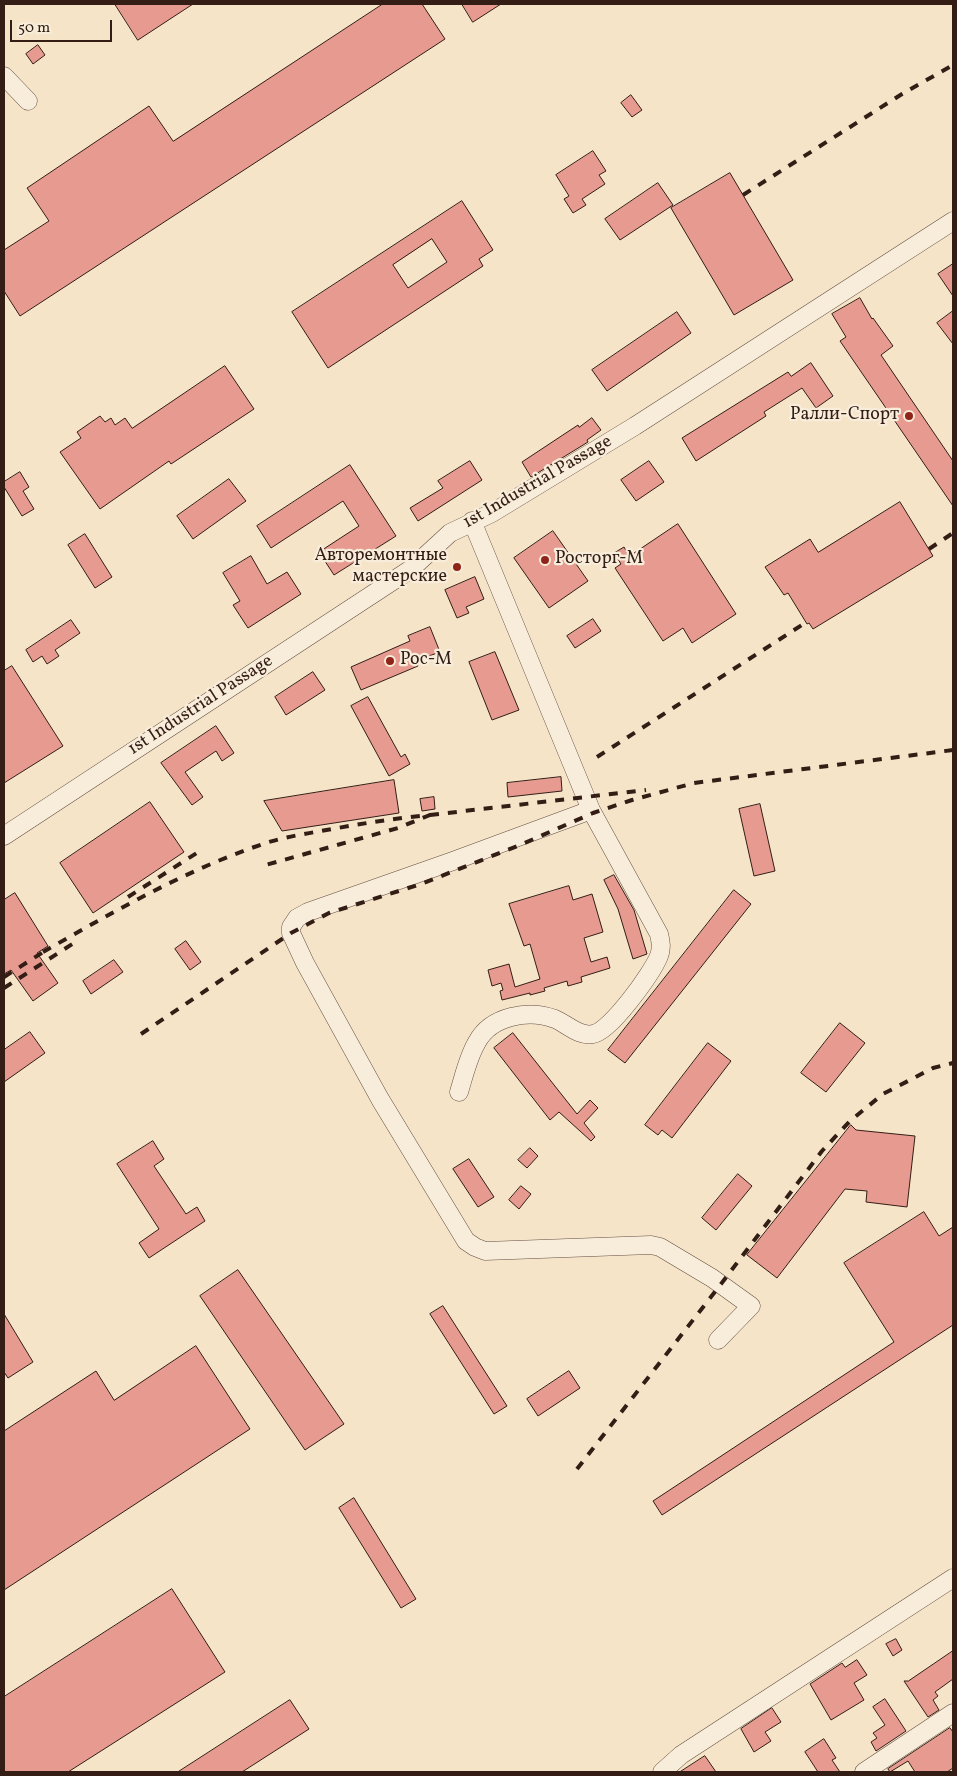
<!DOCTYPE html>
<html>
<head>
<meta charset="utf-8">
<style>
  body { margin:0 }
  #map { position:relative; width:957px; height:1776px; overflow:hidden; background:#f5e4c8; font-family:Vollkorn,serif }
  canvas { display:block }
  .frame { position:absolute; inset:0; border:5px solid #331d15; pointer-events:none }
  .scale { position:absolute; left:10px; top:20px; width:102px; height:22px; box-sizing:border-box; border:2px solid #331d15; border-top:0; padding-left:6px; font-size:15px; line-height:18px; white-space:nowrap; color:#331d15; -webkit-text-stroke:4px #f8eddb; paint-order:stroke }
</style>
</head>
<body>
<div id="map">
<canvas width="957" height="1776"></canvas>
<div class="frame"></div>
<div class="scale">50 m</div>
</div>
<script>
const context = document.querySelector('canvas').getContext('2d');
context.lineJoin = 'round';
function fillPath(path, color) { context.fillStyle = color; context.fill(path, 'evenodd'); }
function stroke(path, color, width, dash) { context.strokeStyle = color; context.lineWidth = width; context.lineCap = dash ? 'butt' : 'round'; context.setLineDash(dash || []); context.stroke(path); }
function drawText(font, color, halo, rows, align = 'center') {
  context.font = font + ' Vollkorn,serif'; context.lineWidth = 4.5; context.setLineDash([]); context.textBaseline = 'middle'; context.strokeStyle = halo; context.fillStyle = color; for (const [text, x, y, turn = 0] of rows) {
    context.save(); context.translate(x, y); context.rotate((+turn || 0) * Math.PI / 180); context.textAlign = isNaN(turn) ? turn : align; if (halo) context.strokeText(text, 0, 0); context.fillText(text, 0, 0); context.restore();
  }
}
const building = new Path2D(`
  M115 4H193L138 40Z
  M383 4H422L445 39 20 316 4 291V250L49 221 27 188 149 106 173 141Z
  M462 4H501L473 22Z
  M38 45 45 55 33 64 26 54Z
  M631 95 642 110 632 117 621 103Z
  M593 151 606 171 599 175 605 184 582 199 586 205 573 213 564 199 569 196 556 175Z
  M730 173 793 280 734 315 671 208Z
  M658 183 673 205 620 240 605 219Z
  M462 201 493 250 479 259 483 266 328 368 292 312ZM432 239 447 262 408 288 393 265Z
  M953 264V296L938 274Z
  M860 298 872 319 873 318 893 346 881 355 953 461V506L840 341 846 337 832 314Z
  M953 311V344L937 323Z
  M677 312 691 333 607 391 592 370Z
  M811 363 833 396 816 408 802 388 764 412 766 416 696 461 682 438 788 372 791 376Z
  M225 366 254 409 171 464 169 461 100 509 60 452 81 438 77 432 100 416 105 422 111 418 115 425 125 418 132 428Z
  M592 418 601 430 587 440 588 442 531 477 522 462 578 425 579 427Z
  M470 461 482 480 418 521 410 508 443 488 438 481Z
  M649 461 664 482 636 501 621 480Z
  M350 465 396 536 334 575 319 552 359 526 343 501 271 548 257 526Z
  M20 472 29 487 23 491 34 509 22 516 4 487V482Z
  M229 479 246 501 193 539 177 516Z
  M900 502 933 556 813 629 809 623 807 624 788 593 784 595 765 567 810 539 818 552Z
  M678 524 736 614 692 643 683 628 663 641 615 568 621 564 614 553 624 547 629 556Z
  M553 531 588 581 549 608 514 558Z
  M85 534 112 577 95 588 68 545Z
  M251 556 267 584 287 572 301 594 248 628 233 605 240 601 223 573Z
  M475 577 484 599 466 607 469 613 457 618 445 590Z
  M593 619 601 631 575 648 567 636Z
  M71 620 80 633 55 650 59 656 47 664 42 656 33 662 26 650Z
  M430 627 440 652 415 661 418 666 361 690 351 667 410 641 408 636Z
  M495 652 519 710 492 720 469 662Z
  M12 666 63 746 4 783V671Z
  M313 672 325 690 286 715 275 697Z
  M368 697 401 757 405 754 410 764 389 776 351 706Z
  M216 726 234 753 222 761 216 751 185 772 203 797 192 805 161 763Z
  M561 777 562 791 508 797 507 783Z
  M394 780 399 813 282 831 264 801Z
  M434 797 435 809 422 811 420 799Z
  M150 802 184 852 93 913 60 863Z
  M760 804 775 871 754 876 739 809Z
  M614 875 634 910 647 954 633 959 618 909 604 880Z
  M569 886 573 900 592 894 603 932 584 938 591 962 607 957 610 968 581 977 582 982 568 986 567 981 544 988 545 991 530 995V993L502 1000 500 991 503 990 501 983 492 986 488 970 509 964 515 987 540 979 530 944 524 946 509 904Z
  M734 890 751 904 625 1063 608 1050Z
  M15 893 48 946 37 953 58 983 33 1001 11 970 4 974V900Z
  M186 941 201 962 190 970 175 949Z
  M114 960 123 972 91 994 83 981Z
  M840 1023 865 1043 826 1092 801 1073Z
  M30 1032 45 1053 4 1082V1050Z
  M513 1033 577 1114 590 1100 598 1108 584 1123 595 1137 591 1141 559 1112 550 1120 494 1048Z
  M708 1043 731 1061 672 1138 662 1130 658 1135 645 1125Z
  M851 1125 856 1130 915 1136 907 1207 866 1202 867 1191 845 1189 777 1278 747 1255Z
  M153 1141 164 1159 154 1166 186 1214 197 1207 205 1221 149 1258 139 1243 159 1229 117 1164Z
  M530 1148 538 1156 527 1168 518 1160Z
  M469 1159 494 1197 478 1207 453 1169Z
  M738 1174 752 1186 716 1230 702 1218Z
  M521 1186 531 1194 519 1209 509 1200Z
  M924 1212 939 1236 953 1227V1325L662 1515 653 1501 894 1342 844 1263Z
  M238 1270 344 1424 305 1450 200 1296Z
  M443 1306 507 1406 494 1414 430 1314Z
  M4 1314 33 1362 8 1378 4 1372Z
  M196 1346 250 1429 4 1590V1431L96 1371 114 1400Z
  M569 1371 580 1388 538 1416 527 1399Z
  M354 1498 416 1599 401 1608 339 1508Z
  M172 1589 225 1672 68 1772H4V1697Z
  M896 1639 902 1650 893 1656 886 1644Z
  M953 1651V1679L935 1692 938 1696 933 1700 939 1710 928 1717 904 1681H908Z
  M857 1660 867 1675 854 1683 864 1700 831 1720 810 1684 842 1663 845 1667Z
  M885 1699 906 1731 876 1751 871 1742 877 1738 873 1733 885 1725 873 1707Z
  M290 1700 309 1729 242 1772H178Z
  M772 1708 781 1722 765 1732 771 1741 754 1752 741 1729Z
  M950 1728 953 1732V1768L947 1772H915L908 1761 890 1772 888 1769Z
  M824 1739 836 1758 832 1760 840 1772H818L805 1752Z
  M705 1756 716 1772H680Z`);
fillPath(building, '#e79a90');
stroke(building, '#331d15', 1);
const minor = new Path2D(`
  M4 76 28 101
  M472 521 591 810 453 861 308 912 297 918 291 927V933L305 963 380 1099 466 1241 475 1247 485 1251 651 1245 660 1247 712 1278 751 1306 718 1340
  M4 836 411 569 450 533 492 513 635 426 953 221
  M459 1092C464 1076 468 1057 477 1042 491 1016 528 1009 555 1019 567 1024 579 1037 593 1034 610 1032 652 973 659 956 662 948 661 942 659 934L591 810
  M662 1772 681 1755 953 1578
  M864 1772 953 1713`);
stroke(minor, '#644f42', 19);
stroke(minor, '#f8eddb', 18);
stroke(new Path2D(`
  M743 195 902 94 953 65
  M929 549 953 533
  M597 757 805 623
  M430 815 646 790
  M128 897 203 849
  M43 952C115 911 189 868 269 842 289 836 311 833 332 829 365 823 397 818 430 815L398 828 262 866
  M4 977 48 949
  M4 988 77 941
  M141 1034 291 933 329 913 421 884 520 845 593 813 632 800 694 783 953 750
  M577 1469 721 1284 822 1151 850 1121 883 1094 933 1068 953 1063`), '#331d15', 4, [9, 9]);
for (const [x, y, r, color] of [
  [909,416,5,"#8f2418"],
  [545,560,5,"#8f2418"],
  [457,567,5,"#8f2418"],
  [390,661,5,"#8f2418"]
]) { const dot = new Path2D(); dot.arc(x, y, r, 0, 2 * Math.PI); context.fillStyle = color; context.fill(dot); stroke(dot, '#f8eddb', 2); }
drawText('18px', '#331d15', '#f8eddb', [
  ["Ралли-Спорт",899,416],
  ["Авторемонтные",447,557],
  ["мастерские",447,578],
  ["Росторг-М",555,560,"left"],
  ["Рос-М",400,661,"left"]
], 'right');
drawText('18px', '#331d15', '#f8eddb', [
  ["1st Industrial Passage",538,483,-30],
  ["1st Industrial Passage",201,706,-33]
]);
</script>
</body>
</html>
